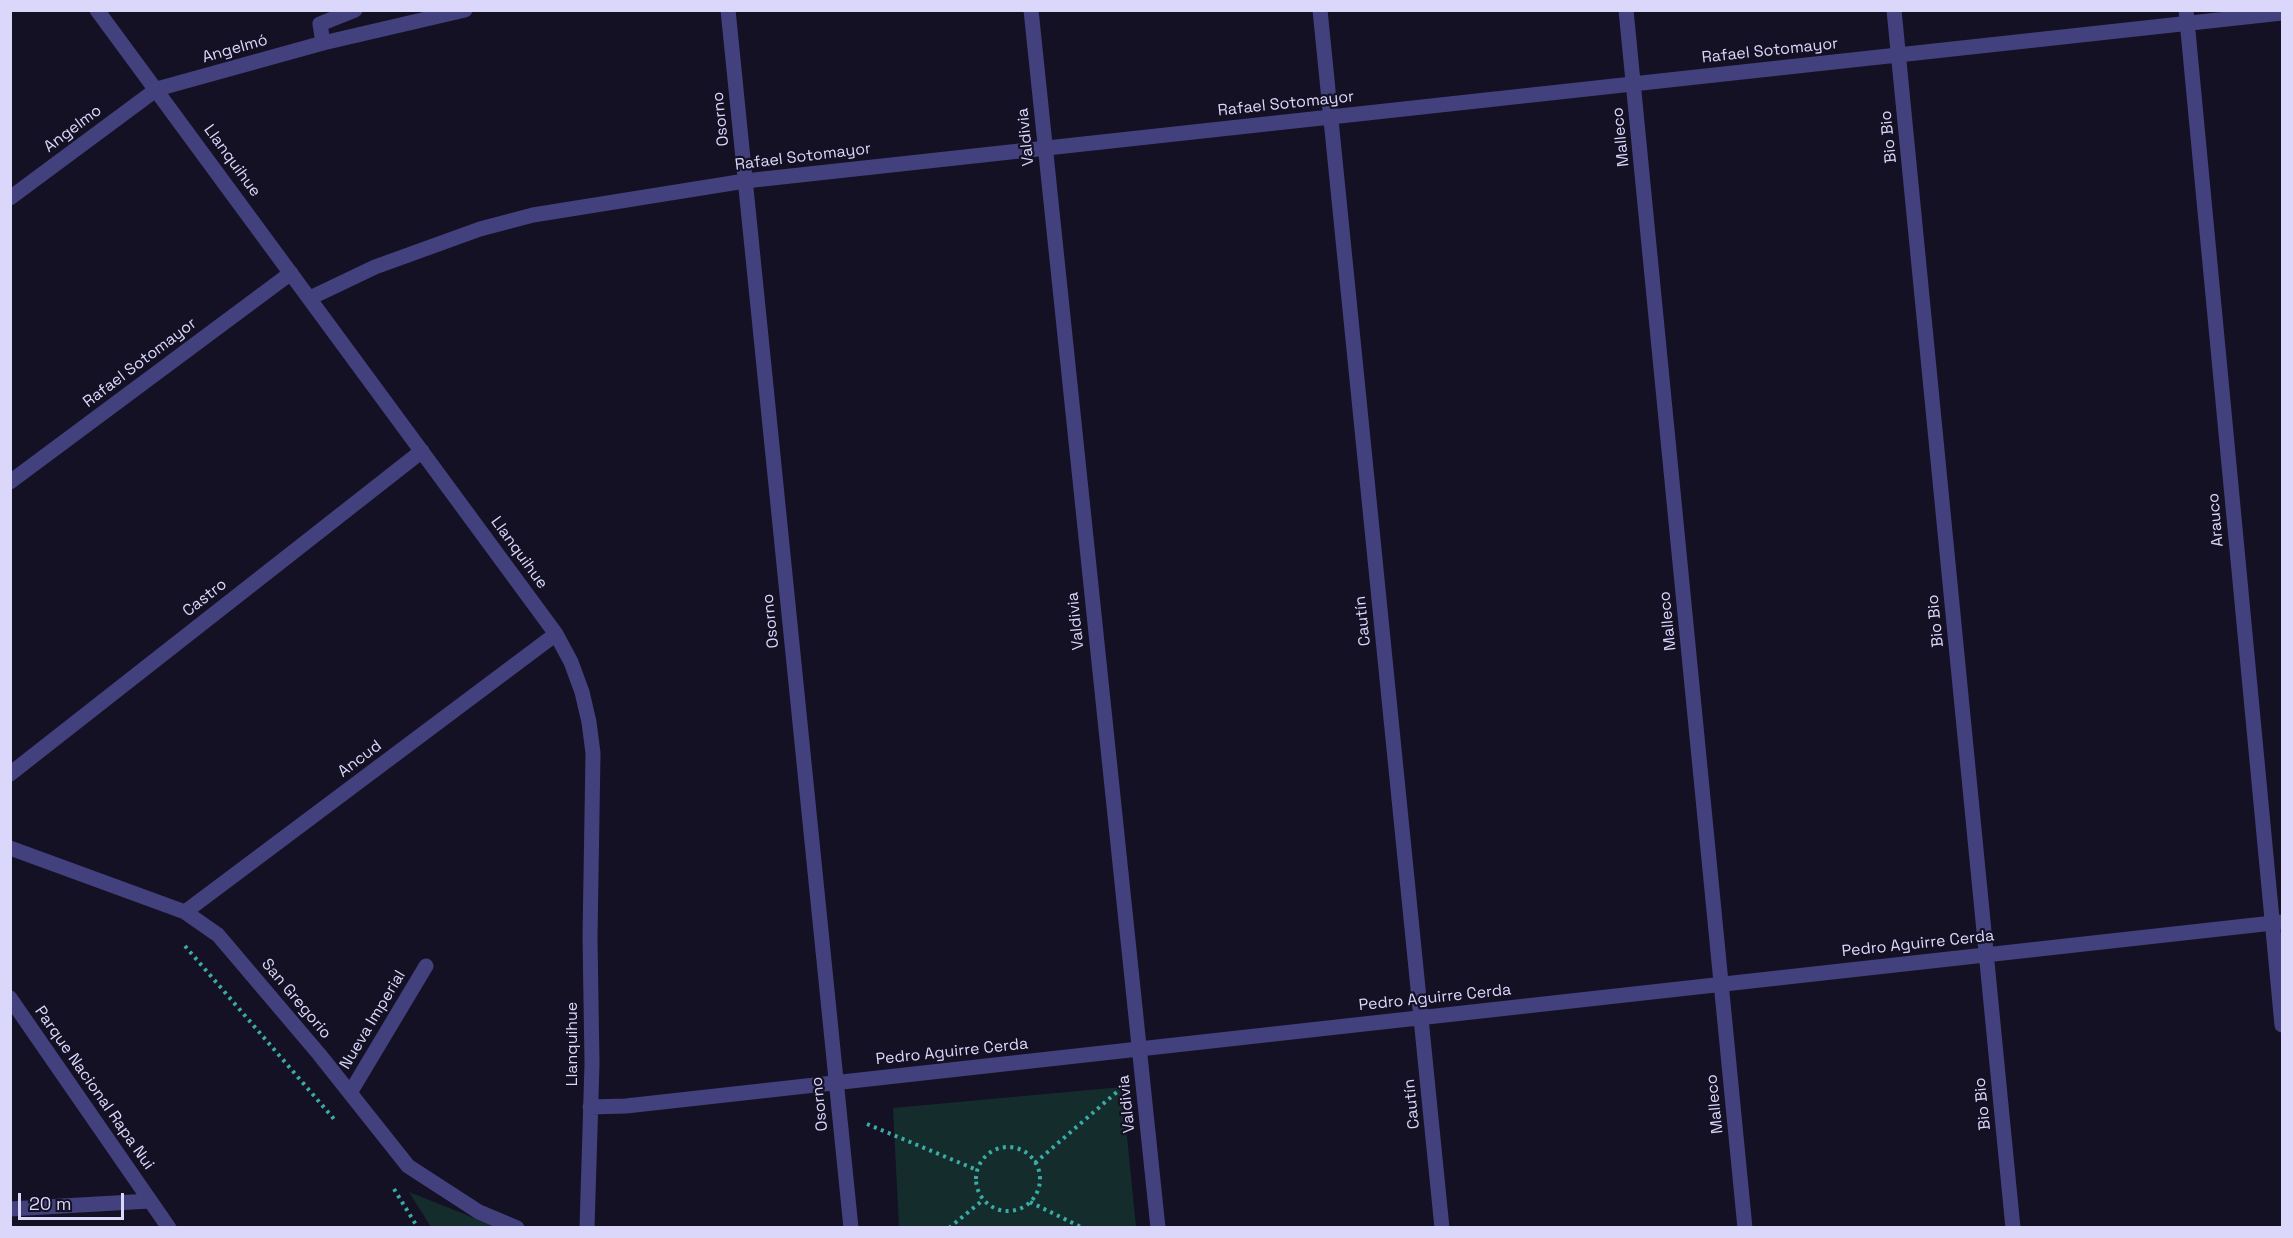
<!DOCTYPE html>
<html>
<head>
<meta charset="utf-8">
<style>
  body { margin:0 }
  #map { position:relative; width:2293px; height:1238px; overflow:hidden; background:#141124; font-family:"Space Grotesk",sans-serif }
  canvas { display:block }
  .frame { position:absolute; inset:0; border:12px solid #dbd7fb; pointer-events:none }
  .scale { position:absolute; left:18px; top:1193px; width:106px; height:27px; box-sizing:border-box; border:3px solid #dbd7fb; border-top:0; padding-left:8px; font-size:18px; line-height:21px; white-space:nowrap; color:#dbd7fb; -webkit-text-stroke:4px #141124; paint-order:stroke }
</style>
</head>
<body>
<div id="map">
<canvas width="2293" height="1238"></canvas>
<div class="frame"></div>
<div class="scale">20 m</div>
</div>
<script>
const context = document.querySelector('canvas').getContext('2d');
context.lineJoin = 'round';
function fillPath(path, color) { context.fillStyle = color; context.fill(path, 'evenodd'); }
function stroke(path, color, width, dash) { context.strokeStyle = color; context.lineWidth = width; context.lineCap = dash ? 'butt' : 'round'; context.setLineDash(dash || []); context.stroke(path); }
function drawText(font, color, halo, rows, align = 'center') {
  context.font = font + ' "Space Grotesk",sans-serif'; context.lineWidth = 4.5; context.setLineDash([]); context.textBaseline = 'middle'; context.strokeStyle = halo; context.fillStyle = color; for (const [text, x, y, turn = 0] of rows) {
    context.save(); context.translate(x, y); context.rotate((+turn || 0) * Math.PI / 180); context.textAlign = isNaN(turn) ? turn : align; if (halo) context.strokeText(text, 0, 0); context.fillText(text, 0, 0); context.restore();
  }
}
fillPath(new Path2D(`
  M1122 1087 1136 1227H899L893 1108Z
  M409 1192 497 1227H431Z`), '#142d2c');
stroke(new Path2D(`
  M185 946 334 1119
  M867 1124 977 1170
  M976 1179a32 32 0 1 1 64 0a32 32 0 1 1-64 0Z
  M1035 1163 1118 1091
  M394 1189 418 1228
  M1030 1202 1083 1228
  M949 1228 983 1200`), '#3aaca6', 4, [3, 4.5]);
stroke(new Path2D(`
  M97 10 556 634 571 662 582 692 589 722 593 753 590 937 592 1064 587 1228
  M728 10 851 1228
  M1320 10 1442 1228
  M1626 10 1745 1228
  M1894 10 2013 1228
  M2186 10 2282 1025
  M323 43 320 24 355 10
  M10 198 157 89 323 43 465 10
  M310 298 375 267 480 229 533 215 745 181 2282 13
  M10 482 291 273
  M10 774 422 451
  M10 848 185 912 218 935 319 1054 408 1166 479 1212 517 1228
  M185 912 556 634
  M10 998 169 1228
  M350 1093 426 966
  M590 1107 626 1106 2282 922
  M10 1209 150 1201`), '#43407e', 15);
stroke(new Path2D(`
  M1031 10 1158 1228`), '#43407e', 15);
drawText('16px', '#dbd7fb', '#141124', [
  ["Angelmó",235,49,-16],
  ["Rafael Sotomayor",1770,51,-6],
  ["Rafael Sotomayor",1286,104,-6],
  ["Osorno",721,119,-96],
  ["Angelmo",73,129,-37],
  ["Valdivia",1026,137,-96],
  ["Malleco",1621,137,-96],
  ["Bio Bio",1889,137,-96],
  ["Rafael Sotomayor",803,157,-7],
  ["Llanquihue",232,161,54],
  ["Rafael Sotomayor",140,363,-37],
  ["Arauco",2216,520,-95],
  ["Llanquihue",519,553,54],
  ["Castro",205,598,-38],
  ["Osorno",771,621,-96],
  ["Valdivia",1076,621,-96],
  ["Cautín",1363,621,-96],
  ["Malleco",1668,621,-96],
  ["Bio Bio",1936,621,-96],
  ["Ancud",360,759,-37],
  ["Pedro Aguirre Cerda",1918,944,-6],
  ["Pedro Aguirre Cerda",1435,998,-6],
  ["San Gregorio",296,999,50],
  ["Nueva Imperial",373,1020,-59],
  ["Llanquihue",573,1044,-90],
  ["Pedro Aguirre Cerda",952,1052,-6],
  ["Parque Nacional Rapa Nui",94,1088,55],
  ["Osorno",820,1104,-96],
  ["Valdivia",1127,1104,-96],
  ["Cautín",1412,1104,-96],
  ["Malleco",1715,1104,-96],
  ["Bio Bio",1983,1104,-96]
]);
</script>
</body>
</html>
